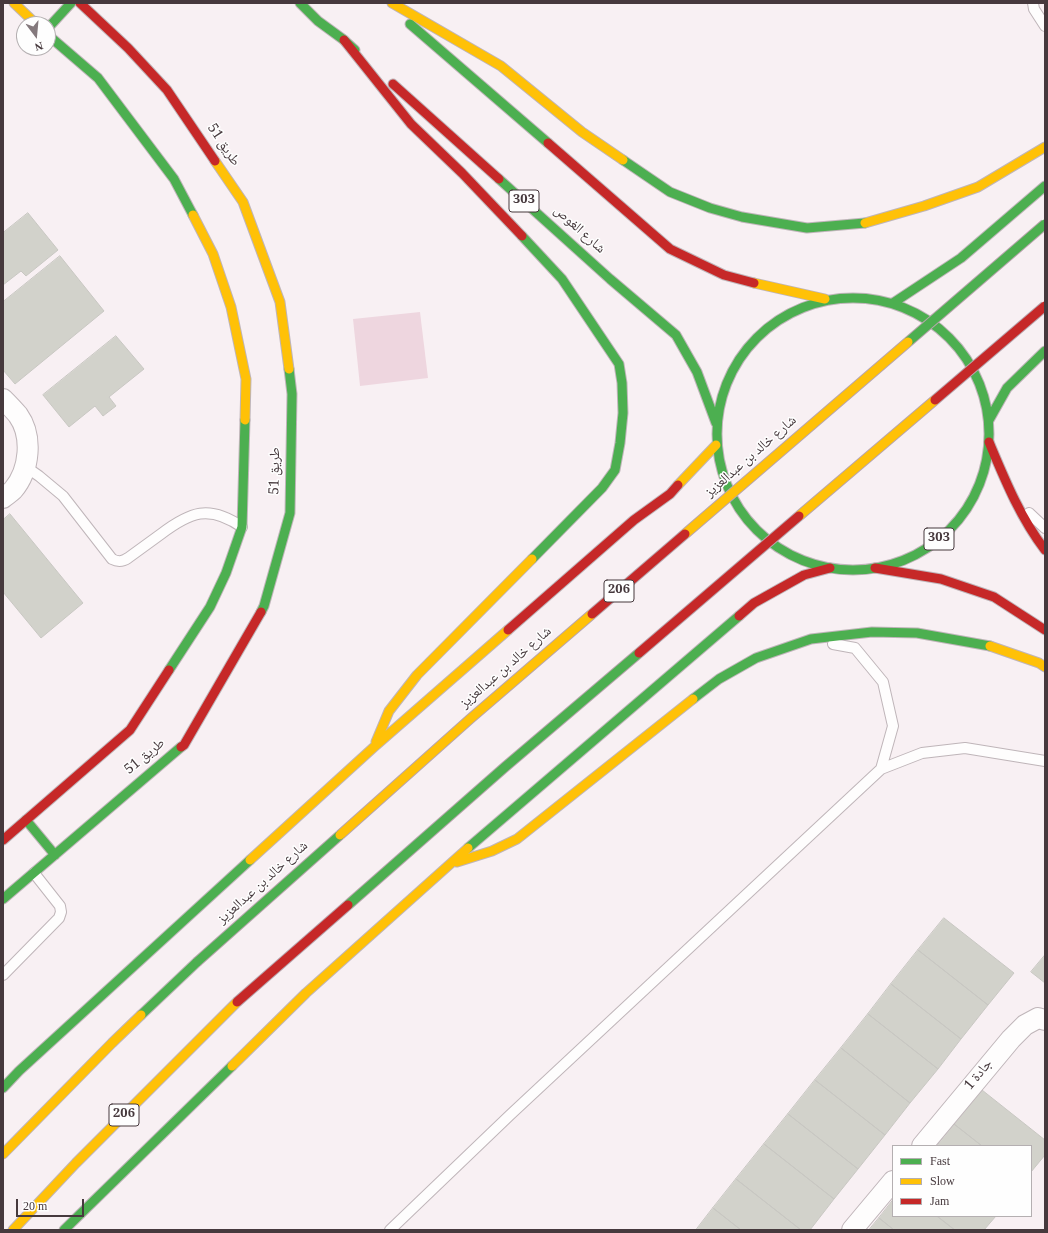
<!DOCTYPE html>
<html>
<head>
<meta charset="utf-8">
<style>
  body { margin:0 }
  #map { position:relative; width:1048px; height:1233px; overflow:hidden; background:#f8f0f3; font-family:Georgia,serif }
  canvas { display:block }
  .frame { position:absolute; inset:0; border:4px solid #46393d; pointer-events:none }
  .legend { position:absolute; left:892px; top:1145px; width:140px; height:72px; box-sizing:border-box; background:#fefefe; border:1px solid #b4afb1; margin:0; padding:5px 7px; list-style:none; font-size:12px; color:#46393d }
  .legend li { display:flex; align-items:center; gap:8px; height:20px }
  .legend b { width:20px; border:1px solid #b4afb1 }
  .north { position:absolute; left:16px; top:16px; width:40px; height:40px; box-sizing:border-box; background:#fefefe; border:1px solid #b4afb1; border-radius:50%; rotate:164deg; font-size:11px; font-weight:700; line-height:16px; text-align:center; color:#46393d }
  .north::after { content:''; display:block; margin:auto; width:14px; height:18px; background:#84797d; clip-path:polygon(50% 0,100% 100%,50% 72%,0 100%) }
  .scale { position:absolute; left:16px; top:1199px; width:68px; height:18px; box-sizing:border-box; border:2px solid #46393d; border-top:0; padding-left:5px; font-size:12px; line-height:14px; white-space:nowrap; color:#46393d; -webkit-text-stroke:3px #fefefe; paint-order:stroke }
</style>
</head>
<body>
<div id="map">
<canvas width="1048" height="1233"></canvas>
<div class="frame"></div>
<ul class="legend">
<li><b style="height:5px;background:#4caf50"></b>Fast</li>
<li><b style="height:5px;background:#ffc107"></b>Slow</li>
<li><b style="height:5px;background:#c62828"></b>Jam</li>
</ul>
<div class="north">N</div>
<div class="scale">20 m</div>
</div>
<script>
const context = document.querySelector('canvas').getContext('2d');
context.lineJoin = 'round';
function fillPath(path, color) { context.fillStyle = color; context.fill(path, 'evenodd'); }
function stroke(path, color, width, dash) { context.strokeStyle = color; context.lineWidth = width; context.lineCap = dash ? 'butt' : 'round'; context.setLineDash(dash || []); context.stroke(path); }
function drawText(font, color, halo, rows, align = 'center') {
  context.font = font + ' Georgia,"Noto Naskh Arabic",serif'; context.lineWidth = 3; context.setLineDash([]); context.textBaseline = 'middle'; context.strokeStyle = halo; context.fillStyle = color; for (const [text, x, y, turn = 0] of rows) {
    context.save(); context.translate(x, y); context.rotate((+turn || 0) * Math.PI / 180); context.textAlign = isNaN(turn) ? turn : align; if (halo) context.strokeText(text, 0, 0); context.fillText(text, 0, 0); context.restore();
  }
}
fillPath(new Path2D(`
  M420 312 428 378 360 386 353 319Z`), '#eed6df');
const building = new Path2D(`
  M28 213 58 250 26 276 21 271 3 285V233Z
  M60 256 104 311 15 384 3 370V302Z
  M116 336 144 369 109 397 116 406 103 416 95 406 69 427 43 395Z
  M10 514 83 603 41 638 3 592V520Z
  M944 918 1014 973 988 1005 918 950Z
  M918 950 988 1005 961 1039 891 984Z
  M1045 955V983L1031 972Z
  M891 984 961 1039 938 1069 868 1014Z
  M868 1014 938 1069 910 1103 841 1048Z
  M841 1048 910 1103 885 1135 815 1080Z
  M815 1080 885 1135 858 1169 788 1114Z
  M982 1090 1045 1140V1155L1031 1172V1146H982L954 1124Z
  M788 1114 858 1169 834 1199 764 1144Z
  M954 1124 982 1146H937Z
  M764 1144 834 1199 810 1230H801L736 1179Z
  M736 1179 801 1230H741L713 1208Z
  M893 1200V1216H937L955 1230H894L879 1218Z
  M713 1208 741 1230H696Z
  M937 1216H996L984 1230H955Z
  M879 1218 894 1230H869Z`);
fillPath(building, '#d2d2cb');
stroke(building, '#c8c7c2', 1);
const lane = new Path2D(`
  M1033 3 1034 9 1045 26
  M26 467 39 476 63 496 112 559C118 562 122 562 128 558 139 550 150 542 161 534 190 512 209 504 242 527
  M1029 513 1045 528
  M833 644 855 648 883 682 893 726 881 769
  M3 975 59 918 61 912 60 906 34 873
  M390 1230 510 1115 881 769 922 753 965 748 1045 761`);
const street = new Path2D(`
  M3 399C8 404 13 409 18 415 33 436 30 470 13 490 10 493 6 495 3 498
  M922 1146 1011 1039 1025 1025 1038 1018 1045 1020
  M852 1230 893 1181`);
const fast = new Path2D(`
  M300 3 318 21 344 40 355 50
  M410 24 548 143
  M48 28 71 3
  M48 35 98 78 174 179 193 215
  M623 160 670 192 710 208 742 217 807 228 865 223
  M499 179 610 279 676 335 697 372 716 423
  M522 236 562 279 619 364 622 383 623 413 620 443 615 470 602 488 532 559
  M717 434a136 136 0 1 1 272 0a136 136 0 1 1-272 0Z
  M893 303 961 258 1045 186
  M989 420 1007 388 1045 351
  M261 612 264 606 290 513 292 394 289 369
  M169 670 210 607 226 573 242 527 245 420
  M693 699 719 679 756 658 811 639 872 632 917 633 990 646
  M26 820 55 855
  M468 848 739 616
  M3 899 181 747
  M141 1015 197 962
  M3 1088 19 1071 250 860
  M64 1230 232 1066`);
const slow = new Path2D(`
  M14 3 36 24
  M392 3 501 66 582 132 623 160
  M215 161 243 202 280 302 289 369
  M193 215 213 254 231 307 246 379 245 420
  M865 223 924 206 978 187 1045 147
  M754 283 825 299
  M678 485 716 445
  M990 646 1039 663 1045 667
  M376 742 389 711 417 675 532 559
  M250 860 374 747 508 630
  M457 862 492 851 517 839 693 699
  M232 1066 306 993 468 848
  M3 1154 112 1043 141 1015
  M13 1230 76 1163 237 1002`);
const jam = new Path2D(`
  M80 3 128 48 167 90 215 161
  M344 40 411 124 462 173 522 236
  M393 84 499 179
  M548 143 670 249 724 275 754 283
  M989 442C1005 480 1020 517 1045 550
  M875 568 941 579 994 597 1045 630
  M739 616 754 603 804 575 830 568
  M508 630 634 520 670 494 678 485
  M181 747 184 745 261 612
  M3 840 130 730 169 670`);
stroke(lane, '#bfb5b9', 12);
stroke(street, '#bfb5b9', 22);
stroke(fast, '#bfb5b9', 11);
stroke(slow, '#bfb5b9', 11);
stroke(jam, '#bfb5b9', 11);
stroke(lane, '#fefdfd', 10);
stroke(street, '#fefdfd', 20);
stroke(fast, '#4caf50', 9);
stroke(slow, '#ffc107', 9);
stroke(jam, '#c62828', 9);
const fastBridge = new Path2D(`
  M908 342 1045 224
  M348 905 505 767 639 653
  M197 962 340 835`);
const slowBridge = new Path2D(`
  M799 516 935 400
  M685 534 908 342
  M340 835 470 719 592 614`);
const jamBridge = new Path2D(`
  M935 400 1045 306
  M592 614 685 534
  M639 653 799 516
  M237 1002 348 905`);
stroke(fastBridge, '#b8a5ad', 11, []);
stroke(slowBridge, '#b8a5ad', 11, []);
stroke(jamBridge, '#b8a5ad', 11, []);
stroke(fastBridge, '#4caf50', 9);
stroke(slowBridge, '#ffc107', 9);
stroke(jamBridge, '#c62828', 9);
for (const [x, y, w] of [
  [524,201,30],
  [939,539,30],
  [619,591,30],
  [124,1115,30]
]) { const box = new Path2D(); box.roundRect(x - w / 2, y - 11, w, 22, 3); context.fillStyle = '#fefefe'; context.fill(box); stroke(box, '#46393d', 1); }
drawText('bold 13px', '#46393d', null, [
  ["303",524,201],
  ["303",939,539],
  ["206",619,591],
  ["206",124,1115]
]);
drawText('14px', '#46393d', '#fefefe', [
  ["طريق 51",222,146,56],
  ["شارع الغوص",578,231,42],
  ["شارع خالد بن عبدالعزيز",752,458,-41],
  ["طريق 51",277,471,-89],
  ["شارع خالد بن عبدالعزيز",507,669,-41],
  ["طريق 51",146,758,-40],
  ["شارع خالد بن عبدالعزيز",264,884,-42],
  ["جادة 1",980,1076,-50]
]);
</script>
</body>
</html>
